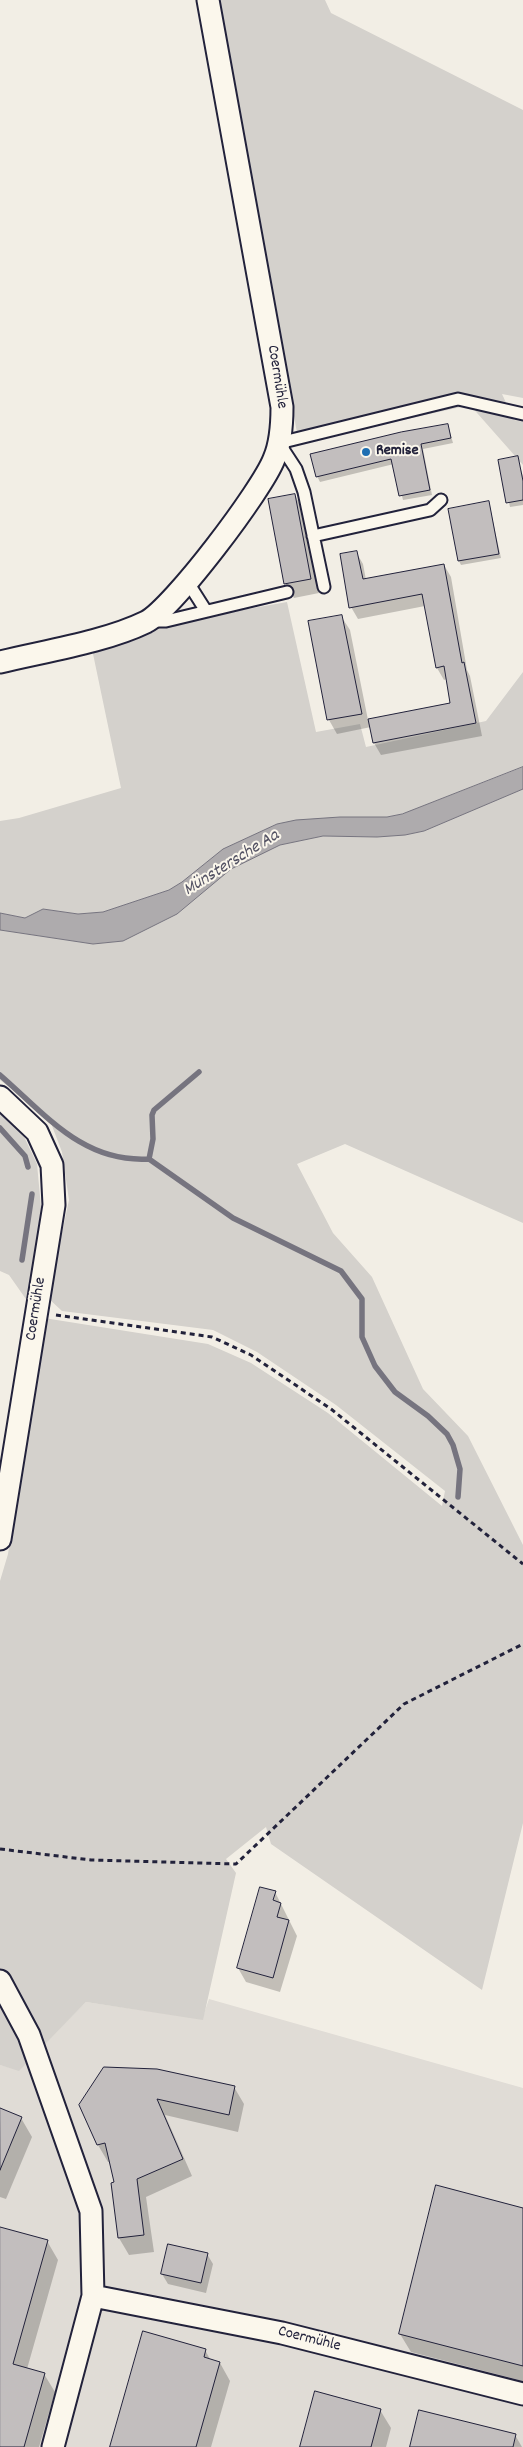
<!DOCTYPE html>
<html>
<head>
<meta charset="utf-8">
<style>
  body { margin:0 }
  canvas { display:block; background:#f2eee5 }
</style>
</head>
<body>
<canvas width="523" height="2447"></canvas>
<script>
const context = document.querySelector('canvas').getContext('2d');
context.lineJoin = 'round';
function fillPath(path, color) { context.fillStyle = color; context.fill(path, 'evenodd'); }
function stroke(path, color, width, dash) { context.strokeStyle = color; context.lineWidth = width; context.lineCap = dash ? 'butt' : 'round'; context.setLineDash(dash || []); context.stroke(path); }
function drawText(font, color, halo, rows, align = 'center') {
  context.font = font + ' Dekko,sans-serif'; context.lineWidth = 4; context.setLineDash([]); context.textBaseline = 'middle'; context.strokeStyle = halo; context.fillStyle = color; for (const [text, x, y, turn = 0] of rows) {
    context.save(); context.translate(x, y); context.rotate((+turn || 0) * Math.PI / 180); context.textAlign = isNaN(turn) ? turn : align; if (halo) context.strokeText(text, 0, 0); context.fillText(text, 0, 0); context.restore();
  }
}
fillPath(new Path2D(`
  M209 1999 523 2088V2447H0V2065L19 2070 86 2002 202 2019Z`), '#e0dcd6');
fillPath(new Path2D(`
  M215 0H325L331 13 523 110V398L502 394 514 420 523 422V465L470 405 299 443Z
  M287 602 316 732 360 724 366 747 486 721 523 672V767L402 814 387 817H340L277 824 223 849 182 882 169 890 103 912 78 914 43 909 25 918 0 913V821L19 818 121 788 92 649 158 625Z
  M523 789V1223L345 1144 297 1164 333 1233 372 1277 423 1389 468 1436 523 1545V1823L482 1990 271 1844 266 1827 226 1859 236 1873 203 2020 86 2002 19 2071 0 2065V1581L8 1554 44 1318 208 1344 251 1363 328 1413 442 1506 445 1491 336 1405 257 1352 213 1330 62 1311 48 1298 69 1200 62 1152 49 1118 0 1080V930L93 944 123 941 177 914 231 869 280 845 323 836 377 837 405 835 424 831Z
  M0 1112 19 1126 37 1164 41 1207 28 1302 9 1275 0 1271Z`), '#d4d1cc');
const water = new Path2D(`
  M523 767V789L424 831 405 835 377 837 323 836 280 845 231 869 177 914 123 941 93 944 0 930V913L25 918 43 909 78 914 103 912 169 890 182 882 223 849 277 824 296 820 340 817H387L402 814Z`);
fillPath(water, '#aeabad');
stroke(water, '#76747f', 1);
fillPath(new Path2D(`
  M448 425 453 443 423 449 432 495 403 500 394 464 320 482 317 476Z
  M517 457 523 476V505L510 507 499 461Z
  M295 495 303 510 319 593 294 598 285 583Z
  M489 503 501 558 461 565 459 561Z
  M356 552 363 564 366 580 444 565 451 577 467 670 470 676 482 736 381 755 374 743 371 727 337 734 329 720 309 622 341 616 350 630 368 720 452 704 447 679 444 680 437 668 425 606 358 619 351 607Z
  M275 1892 297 1936 280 1992 246 1982 238 1968Z
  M234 2087 244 2104 238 2132 165 2115 192 2176 146 2197 154 2252 129 2255 119 2238 112 2184 116 2183 111 2162H108L98 2145 80 2105Z
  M0 2110 21 2118 32 2137 6 2199 0 2197Z
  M523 2209V2381L411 2352 400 2334Z
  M0 2228 47 2241 58 2260 27 2369 44 2374 55 2392 39 2447H0Z
  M207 2254 213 2264 206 2293 168 2284 162 2274Z
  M205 2350 211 2361 220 2363 230 2381 211 2447H112Z
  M380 2410 391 2428 386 2447H302Z
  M515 2435 522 2447H412Z`), '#0003');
stroke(new Path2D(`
  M0 1075C46 1115 83 1163 149 1159L233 1218 341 1271 362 1299V1337L375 1366 395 1392 428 1416 447 1434 453 1445 460 1469 458 1497
  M0 1128 25 1156 28 1167
  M149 1159 153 1139 152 1115 154 1110 199 1072
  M22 1260 32 1194`), '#76747f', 5.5);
const building = new Path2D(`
  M448 424 451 438 421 444 430 490 399 496 391 459 316 477 310 454 401 432Z
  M518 456 523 481V500L506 503 498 460Z
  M295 494 311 579 284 584 268 499Z
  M489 501 499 554 458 561 448 509Z
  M357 551 363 579 444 564 462 663 464 662 476 723 373 743 368 719 450 703 444 666 436 668 422 594 349 608 340 554Z
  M342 615 362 714 327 720 308 621Z
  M260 1887 276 1891 273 1900 281 1903 277 1917 289 1920 273 1978 237 1968Z
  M104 2067 157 2069 235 2086 229 2115 157 2099 183 2159 137 2179 144 2235 118 2238 111 2183 114 2182 105 2143 97 2145 79 2105Z
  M0 2108 22 2117 0 2170Z
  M436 2185 523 2208V2366L399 2334Z
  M0 2227 48 2240 13 2364 45 2373 24 2447H0Z
  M168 2244 208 2253 201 2283 161 2274Z
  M143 2331 206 2349 204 2357 220 2362 196 2447H110Z
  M315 2391 381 2409 371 2447H300Z
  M419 2410 516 2434 513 2447H410Z`);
fillPath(building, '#c2bebe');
stroke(building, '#22223b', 1);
const lane = new Path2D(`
  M313 536 430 510 441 500
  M187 581 206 611
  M324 587 304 492 296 469 279 443 458 399 523 414
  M152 621H166L287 592`);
const street = new Path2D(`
  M0 662C45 651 105 642 146 622 173 608 262 490 274 459 281 443 282 425 282 407L208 0
  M0 1097 37 1132 52 1165 54 1205 0 1539
  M0 1981 29 2035 91 2211 93 2296 53 2447
  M93 2296 282 2333 523 2394`);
stroke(lane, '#22223b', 15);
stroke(street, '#22223b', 25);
stroke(new Path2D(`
  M56 1315 212 1337 251 1355 331 1409 523 1564
  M0 1849 91 1860 236 1864 404 1704 523 1644`), '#22223b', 3, [5, 4]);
stroke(lane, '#fbf7ec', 11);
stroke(street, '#fbf7ec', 21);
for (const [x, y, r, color] of [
  [366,452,5,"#1f6fb2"]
]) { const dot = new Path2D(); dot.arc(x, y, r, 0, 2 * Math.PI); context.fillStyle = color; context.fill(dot); stroke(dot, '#fbf7ec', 2); }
drawText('16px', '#22223b', '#fbf7ec', [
  ["Coermühle",276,377,81],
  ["Coermühle",37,1309,-81],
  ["Coermühle",309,2340,14]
]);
drawText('bold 16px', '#22223b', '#fbf7ec', [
  ["Remise",376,452]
], 'left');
drawText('italic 18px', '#535263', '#fbf7ec', [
  ["Münstersche Aa",232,864,-32]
]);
</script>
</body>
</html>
